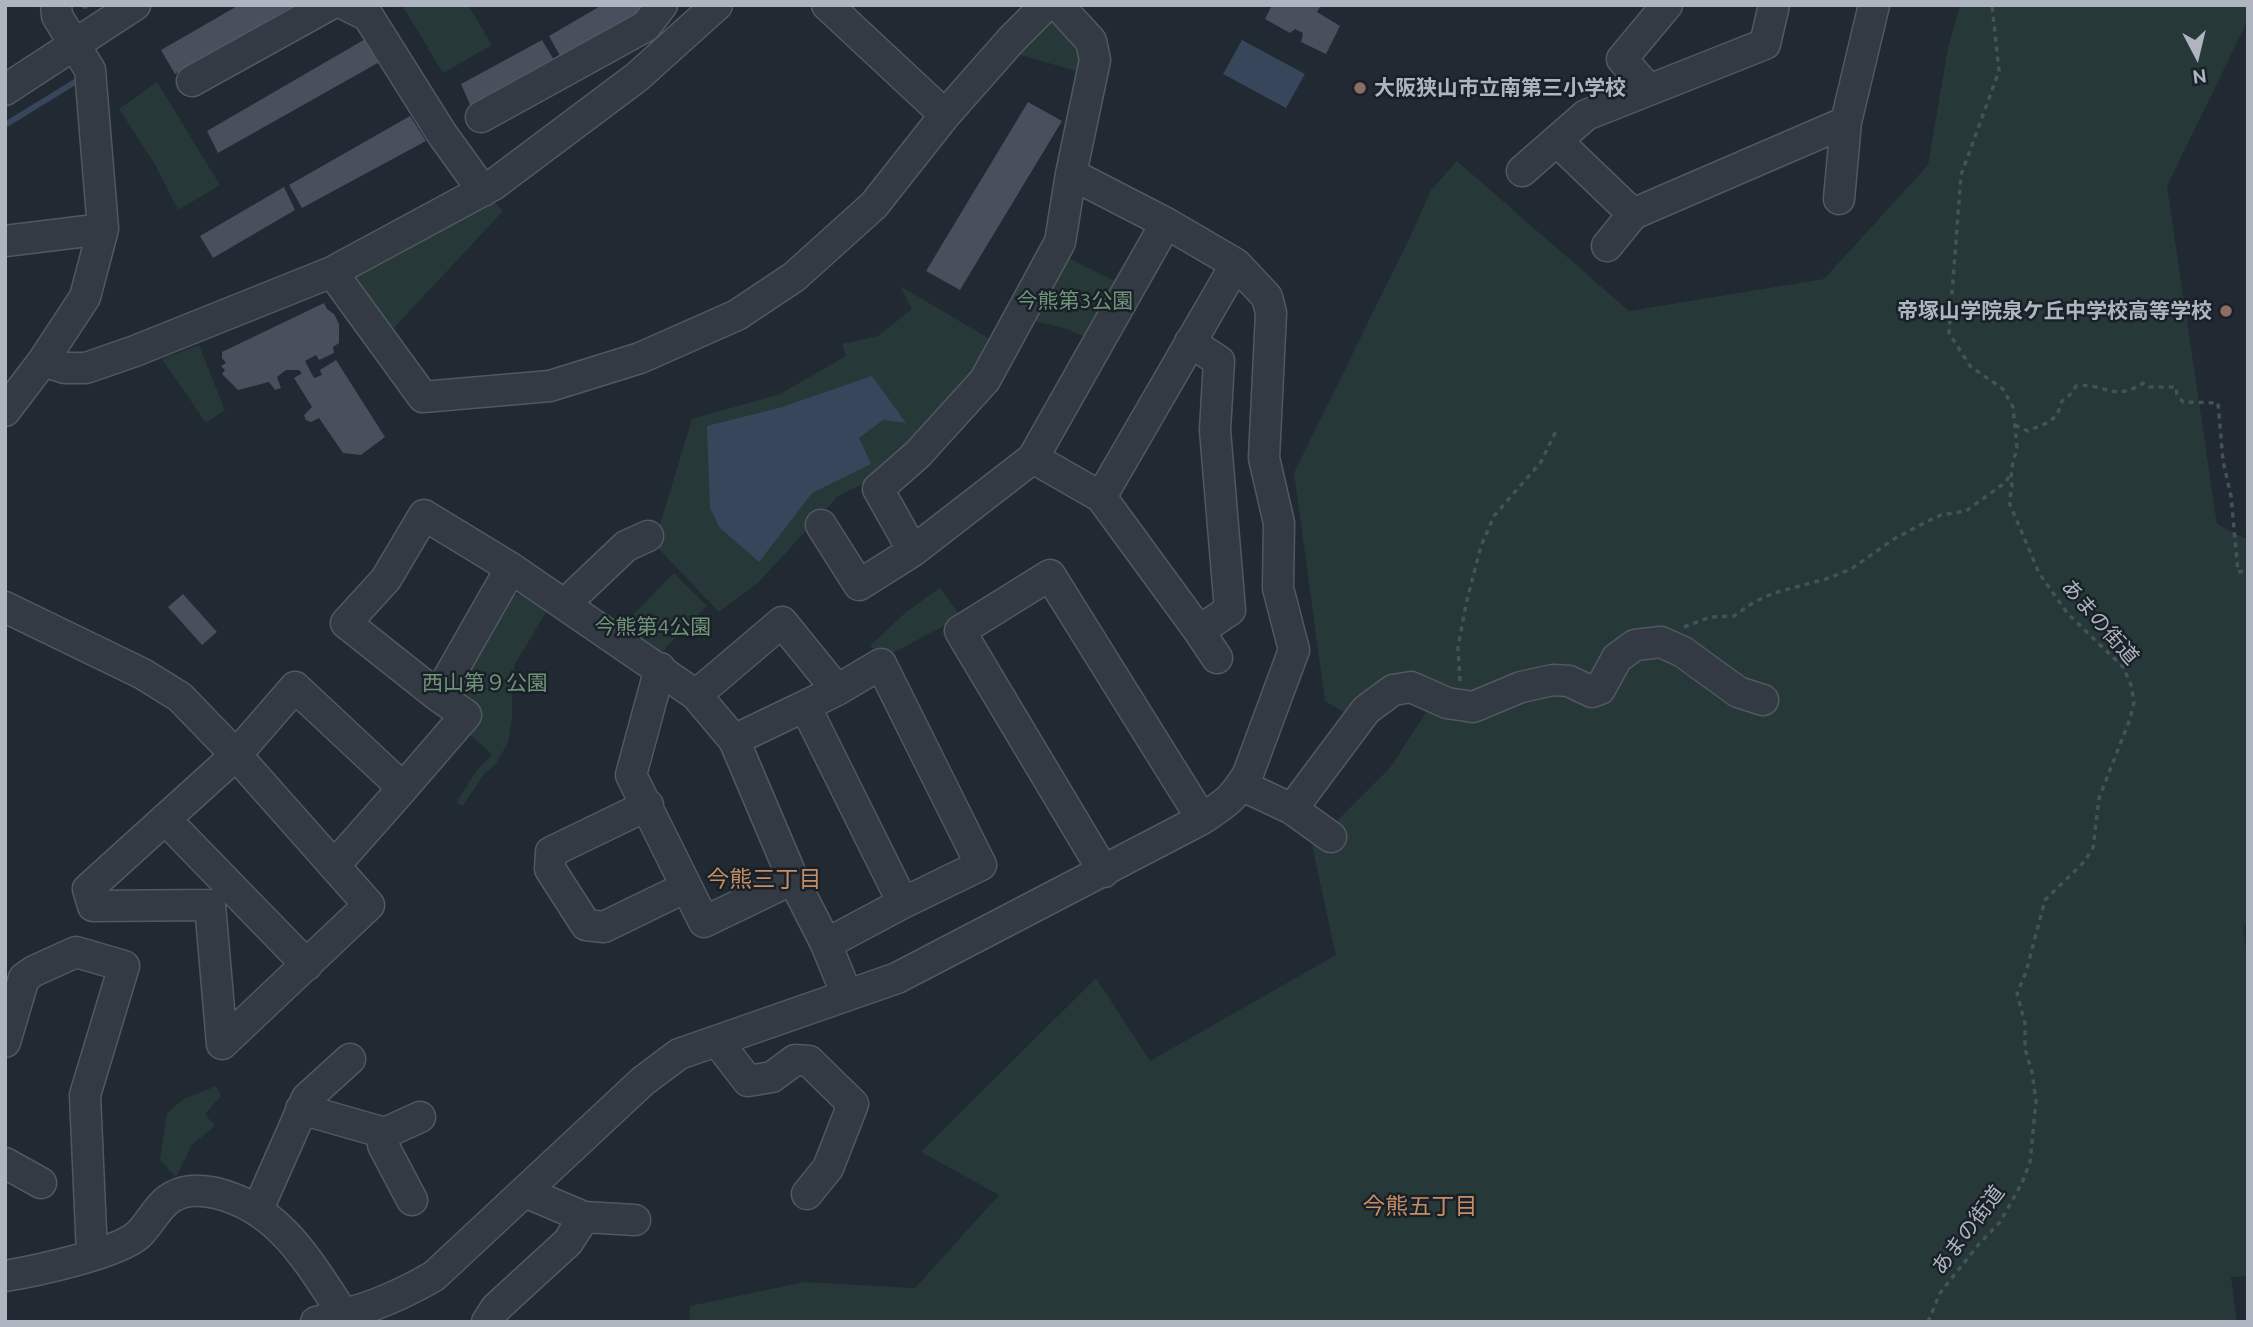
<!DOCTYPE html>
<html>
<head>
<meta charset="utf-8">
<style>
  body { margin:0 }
  #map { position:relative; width:2253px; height:1327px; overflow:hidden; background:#212933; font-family:Ubuntu,sans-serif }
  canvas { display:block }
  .frame { position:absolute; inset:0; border:7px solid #aeb5c1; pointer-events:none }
  .north { position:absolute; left:2162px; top:21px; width:70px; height:70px; -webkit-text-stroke:5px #192028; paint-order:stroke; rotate:173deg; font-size:19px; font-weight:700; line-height:28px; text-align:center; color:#aeb5c1 }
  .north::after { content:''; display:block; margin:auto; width:24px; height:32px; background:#aeb5c1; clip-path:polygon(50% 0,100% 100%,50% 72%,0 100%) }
</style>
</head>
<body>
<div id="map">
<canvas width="2253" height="1327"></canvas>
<div class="frame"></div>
<div class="north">N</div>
</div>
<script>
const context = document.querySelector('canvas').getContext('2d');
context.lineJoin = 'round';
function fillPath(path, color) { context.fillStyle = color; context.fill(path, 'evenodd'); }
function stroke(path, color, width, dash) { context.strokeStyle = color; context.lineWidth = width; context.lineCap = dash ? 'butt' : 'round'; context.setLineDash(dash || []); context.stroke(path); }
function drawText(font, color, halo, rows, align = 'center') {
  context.font = font + ' Ubuntu,"Noto Sans JP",sans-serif'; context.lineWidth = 5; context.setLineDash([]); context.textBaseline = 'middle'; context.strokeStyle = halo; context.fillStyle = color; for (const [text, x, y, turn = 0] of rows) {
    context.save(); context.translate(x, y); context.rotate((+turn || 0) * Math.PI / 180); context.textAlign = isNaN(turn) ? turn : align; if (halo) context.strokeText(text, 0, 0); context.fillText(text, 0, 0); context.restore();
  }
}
fillPath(new Path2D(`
  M402 5H468L492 45 443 73Z
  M1960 5H2248V20L2167 186 2217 524 2248 540V923L2243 926 2248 970V1276L2231 1277 2237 1322H689L690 1306 804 1282 915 1288 999 1195 921 1152 1096 978 1150 1061 1336 955 1312 846 1390 768 1428 709 1397 699 1356 719 1325 701 1294 473 1409 239 1431 190 1457 161 1629 311 1824 279 1928 165 1948 48Z
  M1050 22 1079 46 1084 62 1076 71 1017 54Z
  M157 82 220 185 178 210 154 163 119 109Z
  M491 198 503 211 392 330 348 273Z
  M1068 258 1115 281 1085 337 1064 328 1034 321Z
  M900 286 990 339 986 357 878 476 838 496 758 583 719 612 654 544 692 419 780 394 846 356 842 344 878 336 912 309Z
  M199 345 225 410 206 423 162 359Z
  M674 573 707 606 655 659 616 632Z
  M940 588 961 617 883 658 870 646 907 611Z
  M520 594 548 609 515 664 512 681V719L508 743 495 765 484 774 463 806 456 803 476 771 492 755 464 729 457 676 509 595Z
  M216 1086 221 1096 205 1114 215 1126 192 1145 176 1177 160 1160 167 1113 184 1099Z`), '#273838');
fillPath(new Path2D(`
  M1242 40 1305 74 1286 108 1223 74Z
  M872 376 906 423 883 420 859 438 871 464 812 493 759 562 719 527 710 508 707 426 779 408Z`), '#38465b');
stroke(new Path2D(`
  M85 5V6
  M5 125 75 82`), '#38465b', 6);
fillPath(new Path2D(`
  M239 5H295L175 74 161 50Z
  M602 5H644L647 9 560 56 549 36Z
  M1272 5H1321L1317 12 1340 26 1326 54 1301 42 1303 33 1295 29 1290 33 1265 19Z
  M367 38 383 60 218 153 207 131Z
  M542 40 554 60 471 107 461 84Z
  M1028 102 1062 121 960 290 926 271Z
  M410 116 426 141 302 208 289 185Z
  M284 187 295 210 213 258 200 236Z
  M324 303 327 309 334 314 339 324V343L333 347 334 353 319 360 316 355 305 361 314 378 322 375 320 370 336 360 385 437 361 455 343 453 319 418 311 422 306 420 304 415 312 407 294 378 302 373 299 370H286L277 377 281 388 275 390 269 382 238 390 222 374 225 370 221 366 226 363 222 358V352Z
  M183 594 217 632 202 645 168 607Z`), '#47505c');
const minor = new Path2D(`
  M346 5 368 16 442 134 483 191
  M827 5 945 115
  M192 81 329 5
  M5 90 135 5
  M1649 90 1622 59 1667 5
  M481 117 646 26 662 5
  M1557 141 1633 214
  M1522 171 1586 115 1765 44 1774 5
  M1839 199 1846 122
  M5 241 103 229
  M1607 246 1633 214 1846 122 1874 5
  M332 272 423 397 550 386 640 358 737 315 794 277 874 205 945 115 1012 39 1046 5
  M1190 342 1219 361 1215 430 1230 610 1199 631 1101 497 1236 264
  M43 361 65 368H86L135 351 332 272 493 185 637 77 717 5
  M5 411 43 361 85 297 103 229 90 70 57 16 56 5
  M1033 458 1101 497
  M821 525 859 585 913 551 878 489 918 454 985 380 1060 242 1071 174 1095 60 1091 41 1058 5
  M913 551 1033 458 1166 223
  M511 568 438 696 346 623 386 579 424 515 511 568 696 695 734 740 793 879 826 944 847 995
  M565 604 626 546 648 536
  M5 607 143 674 180 697 236 755 369 905 222 1044 210 905 93 906 88 889 236 755 295 687 403 788 466 715 438 696
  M1199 631 1217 658
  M660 668 631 775 704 922 793 879
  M696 695 782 622 837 690
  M805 706 837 690 881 664 981 865 903 903
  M734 740 805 706 903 903 826 944
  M1241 785 1292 809 1331 837
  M648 805 551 852 550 869 586 925 604 927 686 887
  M1292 809 1366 710 1393 690 1411 687 1447 703 1473 707 1521 687 1553 680 1569 681 1592 692 1600 689 1617 658 1635 645 1661 642 1683 652 1738 692 1763 700
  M165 819 307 965
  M334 866 403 788
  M1104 872 960 631 1050 575 1202 819
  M717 1041 748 1081 772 1077 795 1060 809 1061 853 1104 828 1168 807 1194
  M5 1042 24 978 34 971 76 952 124 966 85 1095 92 1254
  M301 1109 385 1133 420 1117
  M385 1133 383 1145 412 1200
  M5 1163 41 1183
  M525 1192 584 1217 635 1220
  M258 1209 307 1098 350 1059
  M5 1276C35 1271 116 1254 138 1235 150 1224 159 1203 174 1196 187 1189 202 1190 216 1193 281 1209 309 1263 344 1315
  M316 1322C361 1311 393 1300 434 1276L643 1081 679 1054 897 978 1202 819C1226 803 1233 799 1248 774L1294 650 1278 588 1279 523 1264 458 1271 313 1267 297 1236 264 1166 223 1071 174
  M487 1322 496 1308 568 1242 584 1217`);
stroke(minor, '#515862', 33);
stroke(new Path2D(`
  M2015 425 2028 431 2049 422 2057 415 2062 401 2072 393 2076 386C2104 382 2113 403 2143 383L2149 387H2176L2177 394 2183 402 2218 403 2223 461 2231 496 2238 572 2248 570
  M1684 627 1710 617 1734 616 1754 602 1774 593 1829 578 1851 569 1894 539 1924 523 1941 515 1966 511 2006 482 2011 472
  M1460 681 1458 647 1466 604 1481 546 1494 516 1541 462 1557 429
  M1928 1322 1940 1293 1979 1244 2000 1222 2022 1183 2030 1162 2036 1101 2032 1072 2025 1049V1023L2017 994 2026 972 2045 900 2084 862 2093 848 2099 798 2130 719 2134 702 2131 685 2123 667 2068 614 2039 573 2009 502 2012 487 2011 470 2017 448 2013 407 2003 389 1970 366 1949 333 1961 175 1999 71 1992 5`), '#445356', 3.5, [5, 5]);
stroke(minor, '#343a44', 30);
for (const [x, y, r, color] of [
  [1360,88,7,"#8d6e63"],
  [2226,311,7,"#8d6e63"]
]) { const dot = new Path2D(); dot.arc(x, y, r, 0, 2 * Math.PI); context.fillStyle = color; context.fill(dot); stroke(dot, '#192028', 2.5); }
drawText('bold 21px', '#aeb5c1', '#192028', [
  ["大阪狭山市立南第三小学校",1374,88],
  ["帝塚山学院泉ケ丘中学校高等学校",2212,311,"right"]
], 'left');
drawText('21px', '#709478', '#192028', [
  ["今熊第3公園",1075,301],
  ["今熊第4公園",653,627],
  ["西山第９公園",485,683]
]);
drawText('21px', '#aeb5c1', '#192028', [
  ["あまの街道",2100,622,49],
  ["あまの街道",1968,1230,-53]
]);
drawText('23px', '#c78e63', '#192028', [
  ["今熊三丁目",764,879],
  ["今熊五丁目",1420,1206]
]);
</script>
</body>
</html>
